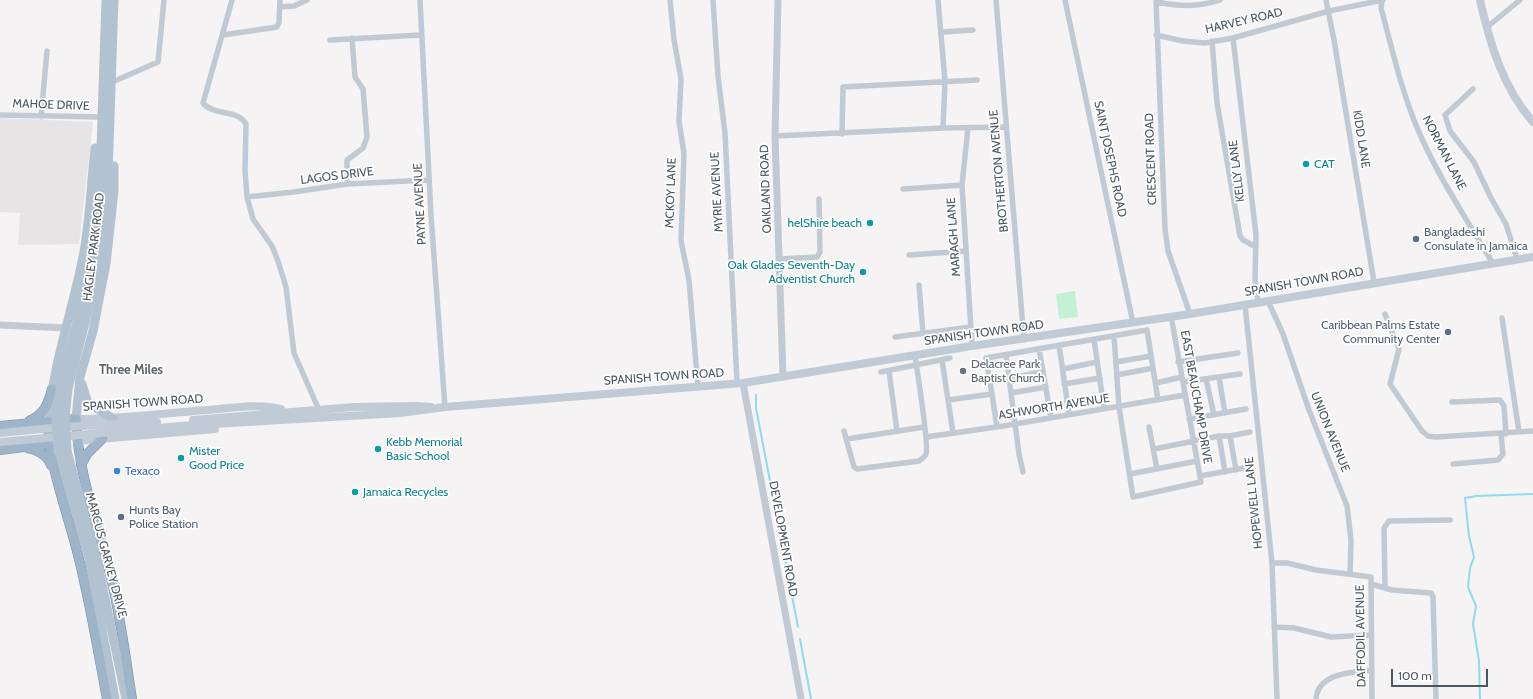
<!DOCTYPE html>
<html>
<head>
<meta charset="utf-8">
<style>
  body { margin:0 }
  #map { position:relative; width:1533px; height:699px; overflow:hidden; background:#f5f3f3; font-family:Cabin,sans-serif }
  canvas { display:block }
  .scale { position:absolute; left:1391px; top:669px; width:97px; height:18px; box-sizing:border-box; border:2px solid #4a5661; border-top:0; padding-left:5px; font-size:12px; line-height:14px; white-space:nowrap; color:#4a5661; -webkit-text-stroke:3px #fff; paint-order:stroke }
</style>
</head>
<body>
<div id="map">
<canvas width="1533" height="699"></canvas>
<div class="scale">100 m</div>
</div>
<script>
const context = document.querySelector('canvas').getContext('2d');
context.lineJoin = 'round';
function fillPath(path, color) { context.fillStyle = color; context.fill(path, 'evenodd'); }
function stroke(path, color, width, dash) { context.strokeStyle = color; context.lineWidth = width; context.lineCap = dash ? 'butt' : 'round'; context.setLineDash(dash || []); context.stroke(path); }
function drawText(font, color, halo, rows, align = 'center') {
  context.font = font + ' Cabin,sans-serif'; context.lineWidth = 3.5; context.setLineDash([]); context.textBaseline = 'middle'; context.strokeStyle = halo; context.fillStyle = color; for (const [text, x, y, turn = 0] of rows) {
    context.save(); context.translate(x, y); context.rotate((+turn || 0) * Math.PI / 180); context.textAlign = isNaN(turn) ? turn : align; if (halo) context.strokeText(text, 0, 0); context.fillText(text, 0, 0); context.restore();
  }
}
fillPath(new Path2D(`
  M0 118 93 122 79 244 18 245 20 213 0 212Z`), '#e6e4e5');
fillPath(new Path2D(`
  M1075 291 1078 317 1059 319 1056 294Z`), '#c3f1d5');
stroke(new Path2D(`
  M756 395V408L798 627
  M800 639 811 699
  M1480 699 1479 661 1473 624 1476 606 1468 587 1470 568 1474 557 1469 536 1465 498 1476 496 1533 494`), '#90daee', 2);
const trunk = new Path2D(`
  M29 421C44 414 48 405 52 389
  M48 421C49 468 67 510 78 555 90 602 98 651 107 699
  M0 426 76 419C78 475 99 528 112 582 121 620 126 660 132 699
  M27 448C38 450 47 454 51 465
  M0 450 54 443
  M81 465 87 454 103 438`);
stroke(trunk, '#7690ad', 10);
stroke(new Path2D(`
  M232 0 203 103C213 116 238 109 246 124L245 170 247 197 253 219 272 246 278 261 286 287 294 353 319 410
  M420 0 431 215 445 407
  M670 0 674 40 681 79 679 121 684 154 681 241 689 280 698 387
  M713 0 718 76 725 133 737 383
  M938 0 945 81 943 128
  M996 0 1024 340
  M1065 0 1133 323
  M1156 0 1165 229 1168 251 1190 314
  M1326 0 1334 40 1374 282
  M1382 1 1381 8C1393 52 1403 99 1423 141 1442 183 1469 223 1492 262
  M1156 2C1179 6 1196 8 1220 0
  M280 7 294 6 307 0
  M1486 28 1520 0
  M942 32 973 30
  M223 35 277 27 279 22 280 0
  M1156 35 1183 41 1204 43 1233 38 1329 11 1383 0
  M1233 38 1256 235 1255 280 1258 302
  M330 40 421 35
  M1212 41 1217 103 1240 236 1243 240 1256 247
  M110 83 158 62 164 0
  M1473 89 1445 115 1450 131 1474 162 1491 198 1506 224 1517 259
  M0 115 101 117
  M41 117 47 51
  M968 128 962 185 972 346
  M842 134 843 87 977 80
  M775 136 943 128 1006 127
  M347 184V160L363 148 367 137 363 89 355 77 352 38
  M903 189 962 185
  M247 197 294 192 347 184 429 180
  M909 255 966 251
  M779 259 817 257 820 252 819 199
  M919 285 923 333
  M1268 301 1283 334 1309 410 1347 506 1351 540 1350 574
  M1245 305 1272 563 1277 699
  M1385 314 1399 349 1390 384 1422 431 1428 436 1436 437 1533 431
  M1502 318 1519 432
  M1114 336 1119 407 1133 497 1201 482 1171 316
  M895 337 971 327
  M1094 339 1104 409
  M1059 345 1069 414
  M1039 349 1051 418
  M1006 355 1019 454 1023 472
  M942 360 948 400 992 394 986 358 1147 330 1158 400
  M1116 362 1151 356
  M1178 362 1238 353
  M1063 369 1097 362
  M889 371 897 431
  M881 372 950 358
  M1117 375 1153 368
  M1219 377 1225 413
  M1009 379 1043 371
  M1206 379 1214 415
  M1183 382 1240 374
  M1156 383 1182 377
  M1064 384 1100 378
  M1011 393 1046 387
  M992 394 997 427
  M948 400 953 433
  M1452 402 1500 400 1504 406 1506 434
  M1189 419 1246 409
  M1149 427 1157 469
  M844 431 854 467 857 469 919 461C921 459 925 457 926 454 929 446 917 369 915 356
  M1219 436 1225 472
  M1230 436 1236 470
  M926 437 1003 426 1185 395
  M847 439 924 427
  M1154 449 1219 436H1230L1250 432
  M1453 464 1498 460 1503 454 1501 434
  M1130 474 1197 461
  M1200 476 1244 468
  M1272 563H1287L1316 570 1371 577 1372 699
  M1371 584 1392 590 1431 593 1433 597 1436 699
  M1385 586 1384 528 1389 521 1450 520
  M1274 627 1294 628 1331 637 1371 635
  M1316 699C1318 673 1352 672 1372 670`), '#c1cad2', 5.5);
stroke(new Path2D(`
  M778 0 775 136 783 377
  M0 325 67 328
  M743 383 801 699`), '#c1cad2', 7);
stroke(new Path2D(`
  M1480 0C1490 44 1503 88 1533 122
  M76 419C121 419 164 413 208 410 232 408 258 403 281 409
  M193 420 354 407 417 406 431 407
  M180 426 400 413 445 407 743 383 972 346 1190 314 1533 257
  M77 441 215 429`), '#c1cbd6', 8);
stroke(new Path2D(`
  M77 322 92 252 100 179 106 0
  M85 323 101 249 108 175 114 0
  M82 384 88 403 114 419
  M76 419 80 377 93 331 106 264 114 191V166
  M48 421C53 365 72 312 83 257 90 222 91 184 95 148
  M67 451 97 560 126 699
  M58 452 89 559 115 699`), '#b3c2d1', 9);
stroke(trunk, '#9fb4c9', 9);
stroke(new Path2D(`
  M0 433 63 427 157 422
  M0 442 180 426`), '#c1cbd6', 8);
stroke(new Path2D(`
  M67 451 65 417 68 389 85 323
  M58 452 56 418 62 378 77 322`), '#b3c2d1', 9);
for (const [x, y, r, color] of [
  [1306,164,4,"#0f9aa8"],
  [870,223,4,"#0f9aa8"],
  [1416,239,4,"#5c6f8a"],
  [863,272,4,"#0f9aa8"],
  [1448,332,4,"#5c6f8a"],
  [963,371,4,"#6b7280"],
  [378,449,4,"#0f9aa8"],
  [181,458,4,"#0f9aa8"],
  [117,471,4,"#3f7fe0"],
  [355,492,4,"#0f9aa8"],
  [121,517,4,"#5c6f8a"]
]) { const dot = new Path2D(); dot.arc(x, y, r, 0, 2 * Math.PI); context.fillStyle = color; context.fill(dot); stroke(dot, '#fff', 1.5); }
drawText('12px', '#4a5661', '#fff', [
  ["HARVEY ROAD",1244,21,-13],
  ["MAHOE DRIVE",51,105,2],
  ["KIDD LANE",1361,139,81],
  ["NORMAN LANE",1444,153,63],
  ["SAINT JOSEPHS ROAD",1110,159,78],
  ["CRESCENT ROAD",1151,159,-92],
  ["BROTHERTON AVENUE",999,171,-95],
  ["KELLY LANE",1237,171,-97],
  ["LAGOS DRIVE",337,176,-7],
  ["OAKLAND ROAD",766,189,-92],
  ["MYRIE AVENUE",717,192,-93],
  ["MCKOY LANE",671,193,-88],
  ["PAYNE AVENUE",420,204,-93],
  ["MARAGH LANE",954,237,-94],
  ["HAGLEY PARK ROAD",94,247,-83],
  ["SPANISH TOWN ROAD",1304,282,-10],
  ["SPANISH TOWN ROAD",984,333,-8],
  ["SPANISH TOWN ROAD",664,377,-4],
  ["EAST BEAUCHAMP DRIVE",1196,397,80],
  ["SPANISH TOWN ROAD",143,403,-4],
  ["ASHWORTH AVENUE",1054,407,-9],
  ["UNION AVENUE",1330,432,68],
  ["HOPEWELL LANE",1254,503,-96],
  ["DEVELOPMENT ROAD",783,539,80],
  ["MARCUS GARVEY DRIVE",106,555,75],
  ["DAFFODIL AVENUE",1361,636,-91]
]);
drawText('12px', '#0d838f', '#fff', [
  ["CAT",1314,164],
  ["helShire beach",862,223,"right"],
  ["Oak Glades Seventh-Day",855,265,"right"],
  ["Adventist Church",855,279,"right"],
  ["Kebb Memorial",386,442],
  ["Basic School",386,456],
  ["Mister",189,451],
  ["Good Price",189,465],
  ["Jamaica Recycles",363,492]
], 'left');
drawText('12px', '#4e5e75', '#fff', [
  ["Bangladeshi",1424,232],
  ["Consulate in Jamaica",1424,246],
  ["Caribbean Palms Estate",1440,325,"right"],
  ["Community Center",1440,339,"right"],
  ["Hunts Bay",129,510],
  ["Police Station",129,524]
], 'left');
drawText('12px', '#5b616d', '#fff', [
  ["Delacree Park",971,364],
  ["Baptist Church",971,378]
], 'left');
drawText('12px', '#366cbe', '#fff', [
  ["Texaco",125,471]
], 'left');
drawText('bold 13px', '#5f6368', '#fff', [
  ["Three Miles",131,370]
]);
</script>
</body>
</html>
